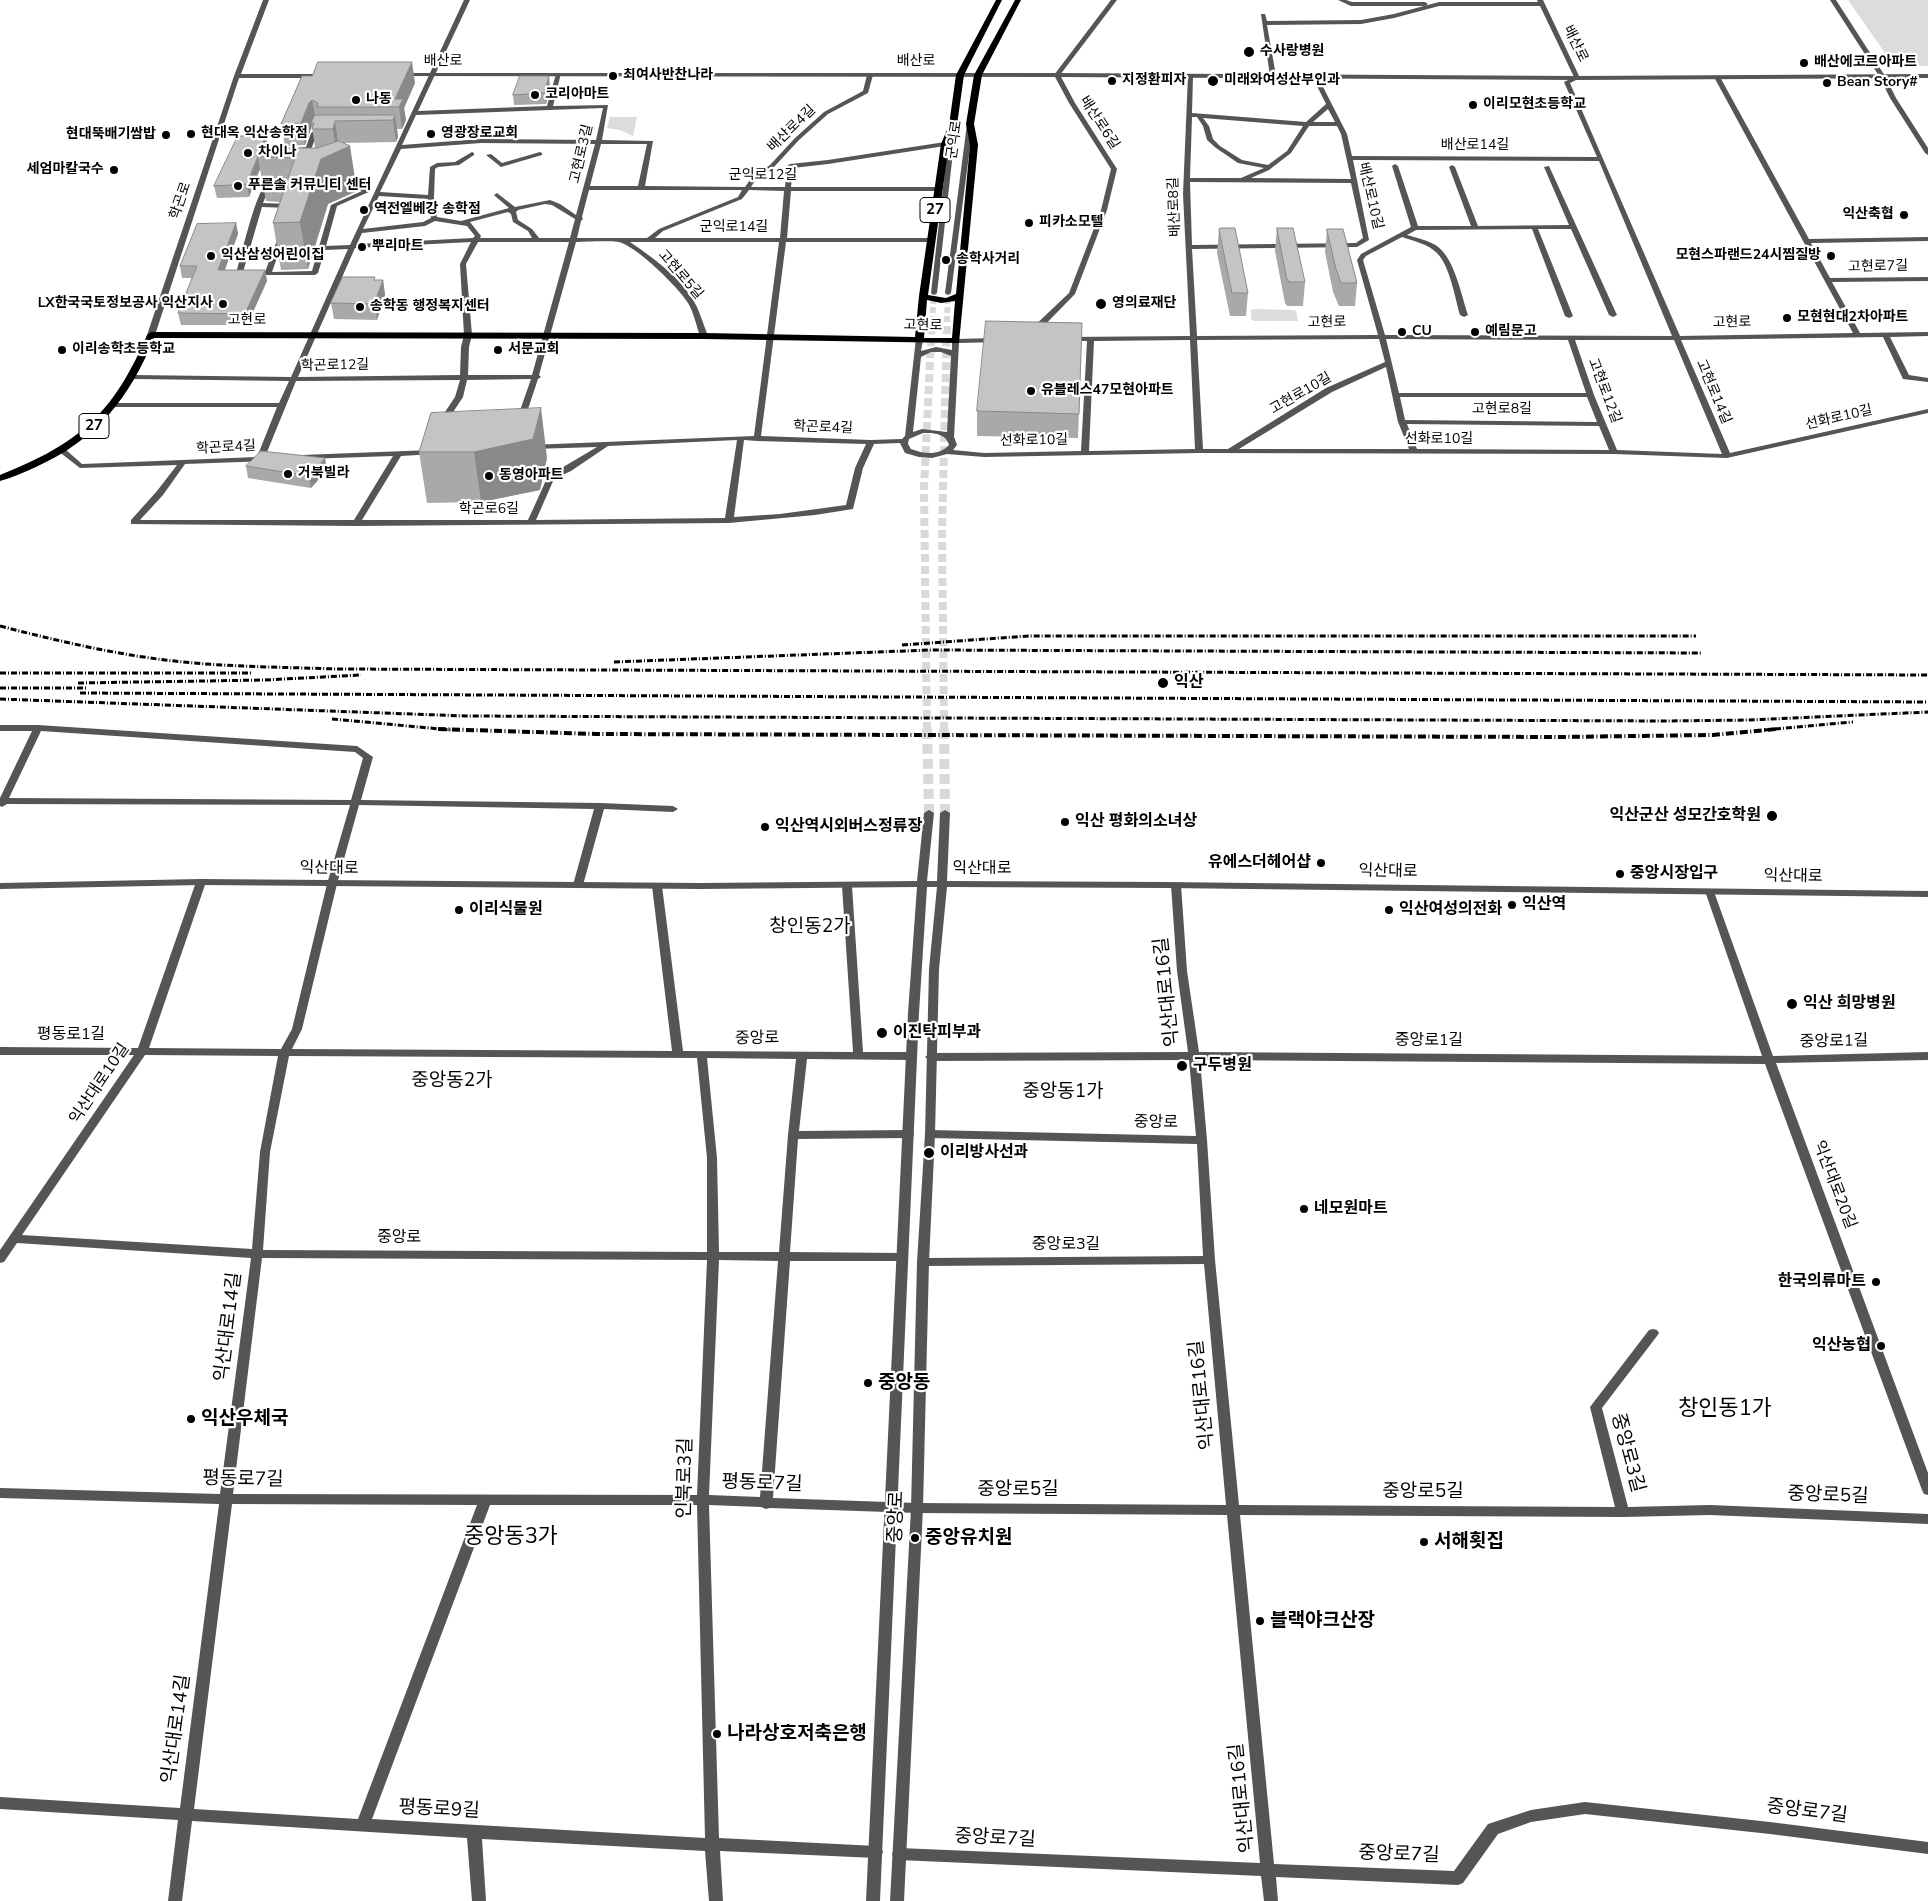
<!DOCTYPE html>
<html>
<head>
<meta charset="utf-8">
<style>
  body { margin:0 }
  canvas { display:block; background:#fff }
</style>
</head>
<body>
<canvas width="1928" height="1901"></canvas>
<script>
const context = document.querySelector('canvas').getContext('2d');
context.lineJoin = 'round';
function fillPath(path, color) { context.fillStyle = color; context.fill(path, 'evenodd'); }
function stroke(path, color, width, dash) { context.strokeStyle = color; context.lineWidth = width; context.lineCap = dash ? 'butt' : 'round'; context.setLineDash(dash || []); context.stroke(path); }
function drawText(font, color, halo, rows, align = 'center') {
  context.font = font + ' "Nunito Sans","Noto Sans KR",sans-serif'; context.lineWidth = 4.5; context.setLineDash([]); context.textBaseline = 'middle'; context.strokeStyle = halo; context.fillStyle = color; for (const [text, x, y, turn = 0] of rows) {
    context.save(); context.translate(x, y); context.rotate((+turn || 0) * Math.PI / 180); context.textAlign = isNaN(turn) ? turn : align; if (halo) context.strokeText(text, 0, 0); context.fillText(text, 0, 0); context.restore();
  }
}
fillPath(new Path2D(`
  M1848 0H1928V66L1896 65 1890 60Z
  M610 117H637L633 136 620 130 607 128Z
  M1255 309 1294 310 1296 311 1298 321H1254L1251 319V310Z`), '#dcdcdc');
stroke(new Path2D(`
  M932 322 934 293
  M947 322 948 293`), '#d9d9d9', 6, [6, 3]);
stroke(new Path2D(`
  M927 730 924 488 932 321
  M944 730 942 531 947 321`), '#d9d9d9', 8, [8, 4]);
stroke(new Path2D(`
  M927 729 929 813
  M944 729 945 813`), '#d9d9d9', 10, [10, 5]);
fillPath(new Path2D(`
  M464 0H470L418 111 547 106 556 74 561 73 553 106 608 105 602 140 653 141 645 186 745 187 752 177 770 165 795 138 824 112 863 91 867 75 870 73 873 75 868 93 828 114 799 140 774 167 756 179 751 187H785L787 166 790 164 828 160 945 142 948 144 945 146 828 164 793 168 791 187H939L942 189 939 191H791L787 238H930L933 240 930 242H786L761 436 871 440 902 439 905 436 916 338 923 340 921 351 936 347 952 350V341L956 339 996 338H999V342L959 343 954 437 957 445 953 450 984 453 1081 451 1087 341H1065V337L1190 336 1183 194 1188 75 1193 76 1192 113 1306 122 1326 104 1312 76 1317 75 1347 134 1352 156 1597 157 1564 82 1574 77 1540 6H1439L1394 18 1361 24 1267 25 1276 76 1273 78 1270 76 1261 14H1265L1267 21 1361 20 1394 14 1439 2H1538L1537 0H1543L1580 78 1570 83 1680 336 1853 333 1714 77 1715 76 1720 77 1809 239 1928 237V241L1811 243 1830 278 1928 277V281L1832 282 1860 333 1928 332V336L1890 337 1909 375 1928 378V382L1903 379 1883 337 1681 340 1730 453 1928 409V413L1727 458 1614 454 1199 453 984 457 947 454 932 458 919 457 905 453 900 443 874 444 863 468 853 509 815 515 729 523 356 526 131 524V520L157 491 177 465 80 468 58 451 62 449H65L82 464 257 457 277 407H113L109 405 113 403H279L289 381 133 379 129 377 133 375 291 377 348 249 325 250 318 273 315 275H237L236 274C240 259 255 197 263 189 266 185 274 187 277 189L268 191 263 203 290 204 293 206 290 208 262 207 243 272H265L279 235 282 233 285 235 272 272 312 271 331 205 362 191 343 183 342 182 345 180 371 191 337 206 326 246 350 245ZM603 108 596 140 481 139 402 145 416 115ZM1328 109 1335 122H1313ZM1192 117H1197L1203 126 1207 140 1216 148 1238 163 1264 168 1241 178H1190ZM1203 118 1303 126 1287 151 1268 165 1242 160 1220 146 1213 139 1209 126ZM1309 126H1337L1341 134 1351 179 1251 178 1269 170 1291 153ZM481 143 595 144 576 215 560 204 550 200 515 207 497 193 494 195 495 196 509 208 461 221 437 217 434 197 435 169 438 167 459 165 474 155V153L472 152 455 162 437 163 430 167 428 195 380 192 401 149ZM601 144H647L638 186H590ZM1353 160 1599 161 1672 336 1385 335 1363 260 1366 256 1402 237C1414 241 1428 244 1437 253 1450 266 1455 298 1460 315L1464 317 1468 315C1461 295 1455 259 1437 246 1428 240 1417 238 1407 235L1416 230 1532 229 1565 316 1569 318 1573 316 1538 229H1571L1609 315 1613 317 1617 315 1549 166 1544 167 1569 225 1478 226 1455 167 1452 165 1449 167 1471 226H1418L1398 166 1395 164 1392 166 1411 227 1361 254 1357 260 1378 335 1197 336 1192 249 1357 247 1369 240ZM1190 182 1351 183 1363 238 1356 243 1192 245ZM589 190H742L738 197 659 229 647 238H577L581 221 583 219 582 217ZM749 190 784 191 780 238H655L663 231 742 199ZM379 196 428 199 431 218 423 222 363 229ZM545 204 552 205 575 219 570 238H539L532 229 518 220 516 212 518 210ZM508 212 511 214 513 222 528 231 532 238H480L481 236 470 222ZM435 221 467 226 475 236 473 238 357 244 362 233 425 226ZM471 242 460 264 464 335 461 347 460 375 298 377 355 248ZM478 242H569L532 375H468L469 347 472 335 466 264ZM576 242C585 242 615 240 622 243 641 251 677 286 688 303 694 313 696 325 700 336L704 338 708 336C704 326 701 316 697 307 683 279 655 259 630 242H779L754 436 530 445V449H533L597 447 548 476 528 520H362L401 456 434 454 435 452 431 450 302 455V459H305L393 456 354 520H140L163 495 185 464 269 461V457H265L296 381 460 380 455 397 437 424 441 426H444L463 397 467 380 531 379 516 422 517 424H523L538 379 541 377 539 375ZM1379 339 1385 362 1326 388 1228 449H1203L1197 340ZM1386 339 1568 340 1586 393H1399ZM1190 340 1195 449 1089 451 1094 341ZM1575 340H1674L1722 454 1617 450 1594 395ZM931 352H941L951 356 947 432 922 429 913 432 921 357ZM1386 367 1398 422 1409 449H1239L1332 392ZM1400 397H1587L1597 422 1405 420ZM1407 424 1599 426 1609 450 1417 449ZM923 433C933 433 946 433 949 445 939 456 924 454 911 449L908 444 909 439ZM737 440 725 518 536 520 554 479 571 471 608 446ZM744 440 757 441 866 444 855 468 846 505 780 514 734 517Z
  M1111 0H1117L1060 75 1075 103 1117 169 1107 210 1075 294 1036 334H1030V330L1069 293 1101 210 1111 169 1069 103 1054 75Z
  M1338 0H1346L1352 2H1425L1428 4 1425 6H1351Z
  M1830 0H1836L1885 76 1896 98 1928 148V155L1925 153 1890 98 1879 76Z
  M314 131 317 133 311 150H297V148L306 147 311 133Z
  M540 152 542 153V155L501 167 486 155 491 154 502 163Z
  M0 725H38L357 746 373 757 361 800 600 803 673 806 678 809 673 812 604 809 583 885 578 888 573 885 594 809 359 805 337 884 302 1029 292 1049 672 1051 652 886 657 883 662 886 683 1051 853 1052 842 886 844 884H850L852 886 863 1052H911L916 1056 911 1060 807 1059 799 1131 909 1130 913 1131 914 1134 913 1137 909 1138 798 1139 790 1252 902 1253 906 1254 908 1257 906 1260 902 1261H790L773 1498 917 1503 1226 1505 1204 1264 923 1266 919 1265 917 1262 919 1259 923 1258 1203 1256 1197 1144 930 1138 926 1137 925 1134 926 1131 930 1130 1196 1136 1189 1060 930 1061 925 1057 930 1053 1188 1052 1177 971 1171 885 1173 883H1179L1181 885 1187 971 1199 1052 1762 1056 1705 891 1707 889H1713L1773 1056 1928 1052V1060L1776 1063 1928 1473V1495L1924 1494 1922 1490 1765 1064 1200 1060 1207 1140 1215 1260 1239 1505 1615 1507 1590 1407 1649 1330 1653 1329 1657 1330 1659 1333 1657 1336 1602 1408 1628 1507 1710 1505 1928 1514V1524L1710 1515 1623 1517 1240 1515 1274 1864 1454 1871 1488 1824 1531 1810 1585 1802 1770 1822 1928 1842V1854L1770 1834 1585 1814 1531 1822 1498 1834 1463 1883 1458 1885 1276 1877 1278 1901H1264L1261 1876 899 1860 894 1859 892 1854 894 1849 899 1848 1260 1863 1227 1515 917 1513 770 1508 766 1509 761 1507 709 1505 719 1838 876 1846 881 1847 883 1852 881 1857 876 1858 720 1851 723 1901H709L705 1851 482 1839 486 1901H472L467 1838 192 1821 182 1901H168L178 1820 0 1809V1797L180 1808 219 1504 0 1498V1488L220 1494 251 1258 17 1243 4 1262 0 1263V1250L134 1055H0V1047L138 1048 196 882 201 879 206 882 149 1048 281 1049 292 1029 327 884 350 805 7 804 2 807 0 806V798L32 731H0ZM41 731 355 752 363 758 351 800 9 798ZM145 1055 278 1056 260 1152 252 1249 22 1235ZM289 1056 697 1058 707 1158V1252L263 1250 270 1152ZM707 1058 796 1059 788 1135 779 1252H719L717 1158ZM262 1258 707 1260 697 1495 233 1494ZM719 1260 778 1261 760 1497 709 1495ZM232 1504 477 1505 358 1819 194 1809ZM490 1505H697L705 1838 372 1819Z`), '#555');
fillPath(new Path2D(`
  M263 0H269L241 74H324L327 76 324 78H239L155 335 148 337 147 335 234 76Z
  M401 73H1057L1577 76 1928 74V78L1577 80 1057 77 399 76 398 75Z
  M970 122 973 124 951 293 948 295 945 293 967 124Z
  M953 124 956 126 937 293 934 295 931 293 950 126Z
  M929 810 934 813 927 881H937L940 813 945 810 950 813 947 881 1166 882 1928 891V897L1166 888 947 887 939 969 935 1134 929 1262 923 1508 904 1901H890L911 1508 917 1262 925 1134 929 969 937 887H927L919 1013 880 1901H866L908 1013 917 887 701 889 201 885 0 889V883L201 879 701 883 917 881 924 813Z`), '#555');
fillPath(new Path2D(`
  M996 0H1002L964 75 957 125 949 144 928 295 946 298 956 294 970 145 966 124 974 75 1015 0H1021L982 75 974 124 978 145 959 343 704 339 154 338C129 399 97 439 36 467 24 472 12 478 0 481V475C80 443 113 414 147 335L151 332 704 333 915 337 919 296 941 144 949 125 956 75ZM927 300 941 303 955 301 952 338H924Z`), '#000');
stroke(new Path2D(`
  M0 626C54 640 109 653 165 660 222 667 280 667 337 669L1928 675
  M902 645 1028 636H1696
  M614 662 931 650 1702 653
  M0 673H252
  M78 683 265 680 361 675
  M0 688H88
  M80 693 1928 702
  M0 699 466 716 1665 721 1749 720 1928 712
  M332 719 451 730
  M1764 730 1853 722`), '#000', 3, [6, 2, 1, 2]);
stroke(new Path2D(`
  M438 729 596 734 1557 737 1713 735 1777 729`), '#000', 4, [8, 2.5, 1, 2.5]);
fillPath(new Path2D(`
  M302 76 415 83 404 108 406 120 402 129H397L398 137 396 142 344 143 357 191 328 204 308 269 281 270 273 223 280 202 266 201 260 169 249 197 217 198 214 186 268 148H315L312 126 305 145 285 146 281 124Z
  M550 87 546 104 514 105 513 95Z
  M236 223 238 234 225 270H265L267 281 247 325H181L178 313 192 278H182L180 266Z
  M1277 228 1305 282 1303 306H1287L1285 303 1275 251Z
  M1327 229 1357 283 1355 306H1339L1333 292 1325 252Z
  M1219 230 1248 293 1246 316H1230L1217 253Z
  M375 277V280H383L385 295 377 320 334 319 331 303Z
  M1082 323 1078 438 977 436V411Z
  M431 413 547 458 540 490 481 502 427 503 419 452Z
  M246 466 327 470 311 488 248 478Z`), '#a9a9a9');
fillPath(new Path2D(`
  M412 62 415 83 404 108 406 120 402 129 399 107 395 99Z
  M549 76 550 87 546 104 544 93Z
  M312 100 316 121 311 123 312 126 305 145 301 123 309 103Z
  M395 115 398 137 396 142 393 120Z
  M335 121 338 143 336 151 333 129Z
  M266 136 268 148 258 156Z
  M350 146 357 191 328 204 308 269 300 222 321 159Z
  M258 157 260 169 249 197 247 184Z
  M236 223 238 234 220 282 218 270Z
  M265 270 267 281 247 325 245 314Z
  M383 280 385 295 377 320 374 304Z
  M541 408 547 458 540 490 481 502 474 452Z
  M325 458 327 470 311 488 309 476Z`), '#898989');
const building = new Path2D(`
  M318 62H412L395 99H403L399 107H317L318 103 312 100 309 103 301 123 281 124 302 76H312Z
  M520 76H549L544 93 513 95Z
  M315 115H395L393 120 335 121 333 129H312L314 123H311Z
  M238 136H266L257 156H258L247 184 214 186Z
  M339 141 350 146 321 159 300 222 273 223 295 158 257 156 261 148H317Z
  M236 223 218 270H265L245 314 178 313 197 266H180L197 224Z
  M1220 228H1235L1248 293H1232L1219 230Z
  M1277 228H1293L1305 282H1289L1287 279Z
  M1327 229H1343L1357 283H1341L1336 269Z
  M343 277H375L374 280H383L374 304 331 303Z
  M986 321 1082 323 1079 414 977 411Z
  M541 408 533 439 474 452H419L431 413Z
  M261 451 325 458 309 476 246 466Z`);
fillPath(building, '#c4c4c4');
stroke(building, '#898989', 1);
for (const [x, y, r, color] of [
  [1249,52,6,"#000"],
  [1804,63,5,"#000"],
  [613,76,5,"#000"],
  [1112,81,5,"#000"],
  [1213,81,6,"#000"],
  [1827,83,5,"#000"],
  [535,95,5,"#000"],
  [356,100,5,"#000"],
  [1473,105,5,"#000"],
  [191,134,5,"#000"],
  [431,134,5,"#000"],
  [166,135,5,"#000"],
  [248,153,5,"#000"],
  [114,170,5,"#000"],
  [238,186,5,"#000"],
  [364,210,5,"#000"],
  [1904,215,5,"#000"],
  [1029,223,5,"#000"],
  [362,247,5,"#000"],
  [211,256,5,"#000"],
  [1831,256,5,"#000"],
  [946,260,5,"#000"],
  [223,304,5,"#000"],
  [1101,304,6,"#000"],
  [360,307,5,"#000"],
  [1787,318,5,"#000"],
  [1402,332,5,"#000"],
  [1475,332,5,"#000"],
  [62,350,5,"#000"],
  [498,350,5,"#000"],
  [1031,391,5,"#000"],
  [288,474,5,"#000"],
  [489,476,5,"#000"],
  [1163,683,6,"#000"],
  [1772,816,6,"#000"],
  [1065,822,5,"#000"],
  [765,827,5,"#000"],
  [1321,863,5,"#000"],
  [1620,874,5,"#000"],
  [1512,905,5,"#000"],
  [459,910,5,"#000"],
  [1389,910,5,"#000"],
  [1792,1004,6,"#000"],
  [882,1033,6,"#000"],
  [1182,1066,6,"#000"],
  [929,1153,6,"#000"],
  [1304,1209,5,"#000"],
  [1876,1282,5,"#000"],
  [1881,1346,5,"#000"],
  [868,1383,5,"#000"],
  [191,1419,5,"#000"],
  [915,1538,5,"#000"],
  [1424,1542,5,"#000"],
  [1260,1621,5,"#000"],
  [717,1734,5,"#000"]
]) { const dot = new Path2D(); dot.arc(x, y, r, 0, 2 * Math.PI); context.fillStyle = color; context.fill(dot); stroke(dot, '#fff', 2); }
drawText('14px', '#000', '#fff', [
  ["배산로",1575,44,64],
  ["배산로",443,62],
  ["배산로",916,62],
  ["배산로6길",1099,123,57],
  ["배산로4길",792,129,-44],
  ["군익로",955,140,-82],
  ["배산로14길",1475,146],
  ["고현로3길",582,154,-77],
  ["군익로12길",763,176],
  ["배산로10길",1370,196,77],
  ["학곤로",181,201,-71],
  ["배산로8길",1175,207,-92],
  ["군익로14길",734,228],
  ["고현로7길",1878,267,-1],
  ["고현로5길",680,275,49],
  ["고현로",247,321],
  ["고현로",1327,323,-1],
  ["고현로",1732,323,-1],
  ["고현로",923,326,1],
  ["학곤로12길",335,366,-1],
  ["고현로12길",1604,391,69],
  ["고현로14길",1713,392,67],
  ["고현로10길",1301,394,-30],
  ["고현로8길",1502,410],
  ["선화로10길",1839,418,-13],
  ["학곤로4길",823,428,2],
  ["선화로10길",1439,440],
  ["선화로10길",1034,441,-1],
  ["학곤로4길",226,448,-3],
  ["학곤로6길",489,510]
]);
drawText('bold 14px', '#000', '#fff', [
  ["수사랑병원",1260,52],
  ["배산에코르아파트",1814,63],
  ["최여사반찬나라",623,76],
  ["지정환피자",1122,81],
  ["미래와여성산부인과",1224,81],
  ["Bean Story#",1837,83],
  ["코리아마트",545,95],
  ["나동",366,100],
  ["이리모현초등학교",1483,105],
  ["현대옥 익산송학점",201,134],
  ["영광장로교회",441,134],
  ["현대뚝배기쌈밥",156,135,"right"],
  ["차이나",258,153],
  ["세엄마칼국수",104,170,"right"],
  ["푸른솔 커뮤니티 센터",248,186],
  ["역전엘베강 송학점",374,210],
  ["익산축협",1894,215,"right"],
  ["피카소모텔",1039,223],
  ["뿌리마트",372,247],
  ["익산삼성어린이집",221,256],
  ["모현스파랜드24시찜질방",1821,256,"right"],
  ["송학사거리",956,260],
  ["LX한국국토정보공사 익산지사",213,304,"right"],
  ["영의료재단",1112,304],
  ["송학동 행정복지센터",370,307],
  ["모현현대2차아파트",1797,318],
  ["CU",1412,332],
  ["예림문고",1485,332],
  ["이리송학초등학교",72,350],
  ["서문교회",508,350],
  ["유블레스47모현아파트",1041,391],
  ["거북빌라",298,474],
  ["동영아파트",499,476]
], 'left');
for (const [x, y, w] of [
  [935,210,30],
  [94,426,30]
]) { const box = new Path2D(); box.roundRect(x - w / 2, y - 12.5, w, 25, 4); context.fillStyle = '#fff'; context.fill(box); stroke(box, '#000', 1); }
drawText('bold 15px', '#000', null, [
  ["27",935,210],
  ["27",94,426]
]);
drawText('bold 16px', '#000', '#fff', [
  ["익산",1174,683],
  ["익산군산 성모간호학원",1761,816,"right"],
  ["익산 평화의소녀상",1075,822],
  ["익산역시외버스정류장",775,827],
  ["유에스더헤어샵",1311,863,"right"],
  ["중앙시장입구",1630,874],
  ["익산역",1522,905],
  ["이리식물원",469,910],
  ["익산여성의전화",1399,910],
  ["익산 희망병원",1803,1004],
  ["이진탁피부과",893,1033],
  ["구두병원",1193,1066],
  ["이리방사선과",940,1153],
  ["네모원마트",1314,1209],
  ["한국의류마트",1866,1282,"right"],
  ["익산농협",1871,1346,"right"]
], 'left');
drawText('16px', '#000', '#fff', [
  ["익산대로",329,869,1],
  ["익산대로",982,869],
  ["익산대로",1388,872,1],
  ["익산대로",1793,877,1],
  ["평동로1길",71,1035],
  ["중앙로",757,1039,-1],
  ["중앙로1길",1429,1041],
  ["중앙로1길",1834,1042,-1],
  ["익산대로10길",100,1084,-56],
  ["중앙로",1156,1123,1],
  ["익산대로20길",1834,1185,69],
  ["중앙로",399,1238],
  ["중앙로3길",1066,1245]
]);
drawText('19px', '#000', '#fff', [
  ["창인동2가",810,927],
  ["중앙동2가",452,1081],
  ["중앙동1가",1063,1092]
]);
drawText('19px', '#000', '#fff', [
  ["익산대로16길",1168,992,-96],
  ["익산대로14길",229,1327,-83],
  ["익산대로16길",1203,1395,-96],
  ["중앙로3길",1627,1453,75],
  ["인북로3길",686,1478,-89],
  ["평동로7길",243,1480,1],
  ["평동로7길",762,1484,2],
  ["중앙로5길",1018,1490],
  ["중앙로5길",1423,1492],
  ["중앙로5길",1828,1496,2],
  ["중앙로",897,1517,-88],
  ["익산대로14길",177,1729,-82],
  ["익산대로16길",1243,1798,-96],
  ["평동로9길",439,1810,3],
  ["중앙로7길",1807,1812,7],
  ["중앙로7길",995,1839,3],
  ["중앙로7길",1399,1855,2]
]);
drawText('bold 19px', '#000', '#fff', [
  ["중앙동",878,1383],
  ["익산우체국",201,1419],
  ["중앙유치원",925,1538],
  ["서해횟집",1434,1542],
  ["블랙야크산장",1270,1621],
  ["나라상호저축은행",727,1734]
], 'left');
drawText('22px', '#000', '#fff', [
  ["창인동1가",1725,1410],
  ["중앙동3가",511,1538]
]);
</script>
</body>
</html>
